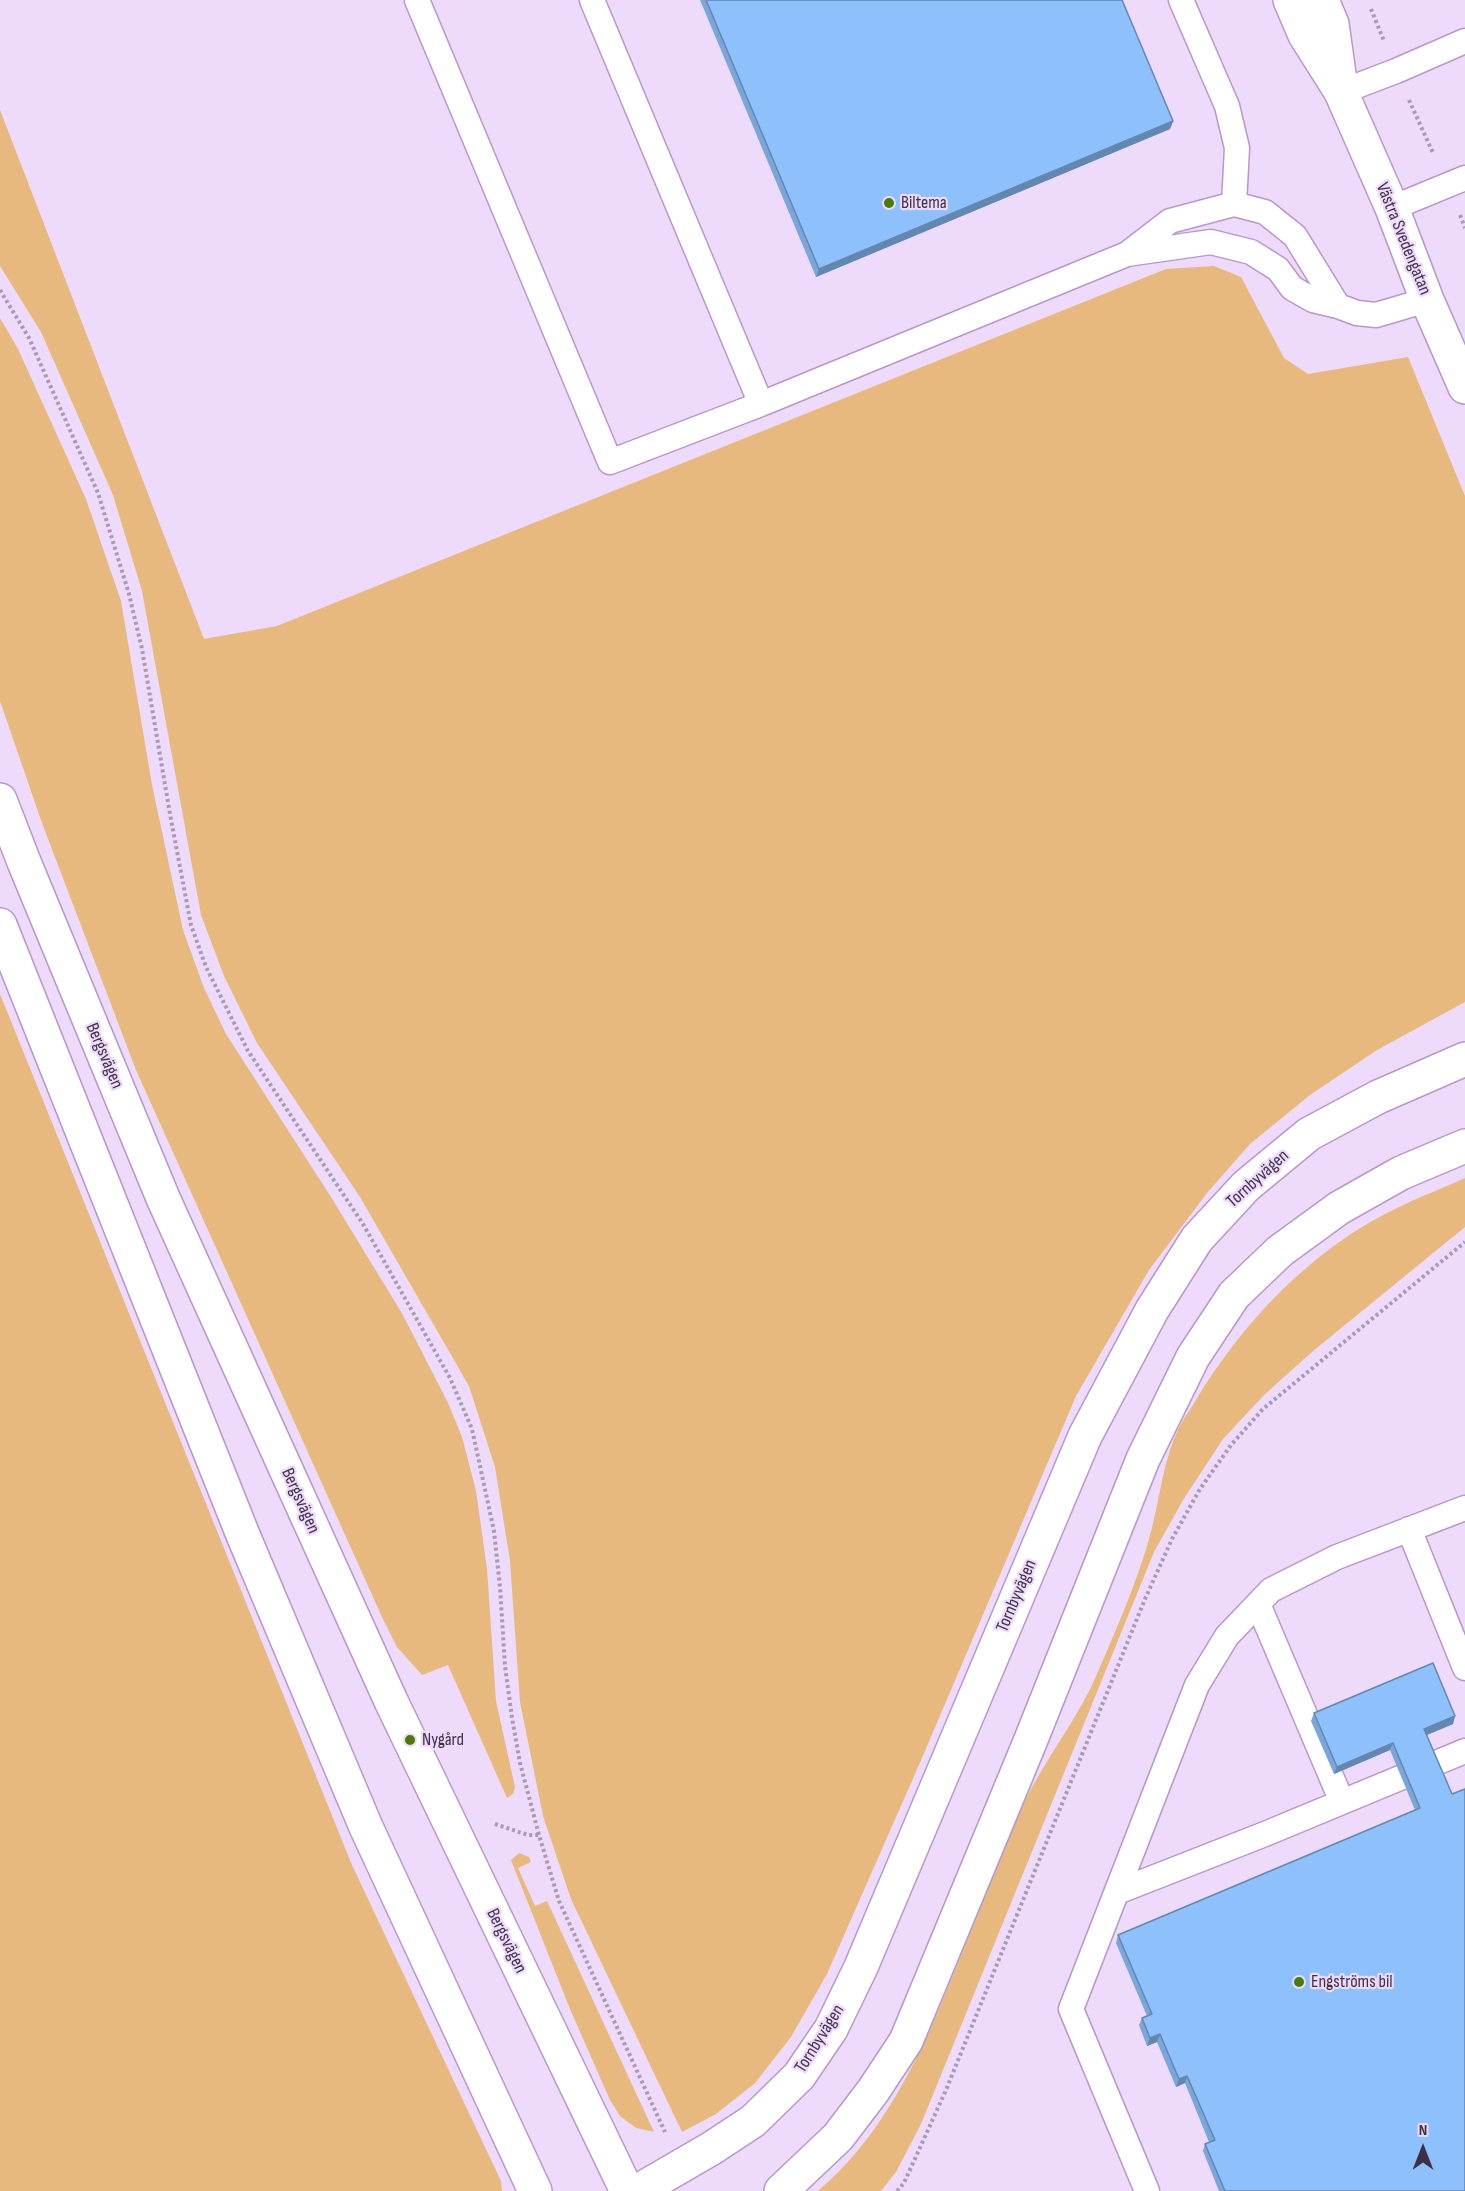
<!DOCTYPE html>
<html>
<head>
<meta charset="utf-8">
<style>
  body { margin:0 }
  #map { position:relative; width:1465px; height:2191px; overflow:hidden; background:#eedafa; font-family:"Sofia Sans Condensed",sans-serif }
  canvas { display:block }
  .north { position:absolute; left:1393px; top:2119px; width:60px; height:60px; -webkit-text-stroke:4px #eedafa; paint-order:stroke; rotate:0deg; font-size:16px; font-weight:700; line-height:24px; text-align:center; color:#3e3146 }
  .north::after { content:''; display:block; margin:auto; width:21px; height:27px; background:#3e3146; clip-path:polygon(50% 0,100% 100%,50% 72%,0 100%) }
</style>
</head>
<body>
<div id="map">
<canvas width="1465" height="2191"></canvas>
<div class="north">N</div>
</div>
<script>
const context = document.querySelector('canvas').getContext('2d');
context.lineJoin = 'round';
function fillPath(path, color) { context.fillStyle = color; context.fill(path, 'evenodd'); }
function stroke(path, color, width, dash) { context.strokeStyle = color; context.lineWidth = width; context.lineCap = dash ? 'butt' : 'round'; context.setLineDash(dash || []); context.stroke(path); }
function drawText(font, color, halo, rows, align = 'center') {
  context.font = font + ' "Sofia Sans Condensed",sans-serif'; context.lineWidth = 4.5; context.setLineDash([]); context.textBaseline = 'middle'; context.strokeStyle = halo; context.fillStyle = color; for (const [text, x, y, turn = 0] of rows) {
    context.save(); context.translate(x, y); context.rotate((+turn || 0) * Math.PI / 180); context.textAlign = isNaN(turn) ? turn : align; if (halo) context.strokeText(text, 0, 0); context.fillText(text, 0, 0); context.restore();
  }
}
fillPath(new Path2D(`
  M0 110 204 639 277 626 1166 269 1214 266 1241 277 1284 358 1308 374 1408 357 1465 496V1002L1377 1050 1310 1095 1250 1144 1207 1193 1149 1270 1076 1396 922 1758 827 1974 791 2037 755 2083 716 2114 682 2132 571 1899 543 1816 520 1702 510 1561 495 1467 469 1386 360 1197 257 1043 224 976 201 915 142 591 113 495 41 332 0 266Z
  M0 318 18 349 86 499 121 601 152 785 183 930 204 988 226 1034 331 1197 403 1315 448 1403 462 1437 476 1491 487 1569 496 1701 515 1787 513 1794 507 1798 448 1665 422 1675 397 1647 382 1617 136 1070 42 823 0 701Z
  M0 994 352 1865 501 2181 502 2191H0Z
  M1465 1178V1227L1313 1351 1264 1395 1223 1439 1183 1500 1154 1552 921 2124 896 2172 881 2191H818C900 2122 936 2015 976 1919 994 1875 1009 1828 1032 1787 1053 1749 1080 1714 1097 1674 1115 1632 1134 1589 1147 1546 1159 1508 1161 1468 1177 1432 1181 1422 1188 1413 1193 1405 1238 1328 1306 1255 1385 1214 1411 1200 1439 1190 1465 1178Z
  M519 1853 529 1857 531 1862 518 1868 535 1906 547 1901 654 2132 636 2128 620 2116 610 2100 570 2009 511 1860Z`), '#e7b97e');
const lane = new Path2D(`
  M417 0 610 462 761 404 1127 254 1211 242 1251 252 1278 269 1292 288 1313 300 1338 306 1357 313 1376 315 1427 300
  M592 0 761 404
  M1181 0 1227 106 1237 148 1234 204
  M1341 92 1396 71 1465 41
  M1392 208 1465 178
  M1131 251 1170 221 1234 204 1265 212 1295 236 1338 306
  M1409 1529 1465 1668
  M1258 1604 1342 1802
  M1117 1892 1265 1834 1465 1751
  M1147 2191 1071 2009 1197 1685 1227 1636 1271 1590 1337 1557 1465 1508`);
const secondary = new Path2D(`
  M1290 0 1305 35 1341 92 1392 208 1427 300 1465 387
  M1322 0 1332 24 1340 81
  M0 800 24 862 163 1198 391 1701 627 2191
  M0 925 243 1535 366 1827 535 2191
  M638 2191 712 2148 753 2121 799 2076 831 2029 861 1967 1085 1436 1152 1310 1197 1239 1246 1186 1309 1134 1378 1097 1465 1059
  M781 2191 838 2137 873 2091 906 2041 1030 1742 1143 1459 1193 1357 1234 1295 1280 1251 1339 1208 1401 1173 1465 1146`);
stroke(lane, '#b898cb', 27);
stroke(secondary, '#b898cb', 36);
stroke(new Path2D(`
  M1371 9 1384 41
  M1409 100 1433 153
  M1460 215 1465 228
  M0 290 29 338 98 493 129 594 142 649 170 814 191 925 206 967 248 1051 363 1224 450 1378 472 1429 494 1531 500 1587 505 1666 512 1718 520 1763 539 1835 559 1901 665 2132
  M495 1824 528 1835H539
  M897 2191 904 2183 946 2090 1145 1599 1172 1539 1200 1489 1231 1445 1263 1409 1465 1242`), '#aa98b4', 4, [3, 3]);
stroke(lane, '#fff', 24);
stroke(secondary, '#fff', 33);
fillPath(new Path2D(`
  M700 0H1122L1173 121 1170 129 816 277Z
  M1314 1713 1455 1716 1453 1724 1427 1735 1465 2191H1219L1203 2151 1205 2144 1209 2142 1185 2083 1176 2087 1157 2042 1147 2046 1139 2025 1142 2018 1147 2016 1116 1943 1118 1935 1415 1810 1390 1750 1334 1774 1311 1721Z`), '#7aa6d9');
fillPath(new Path2D(`
  M1173 121 1170 129 816 277 819 269Z
  M1455 1716 1453 1724 1422 1737 1424 1729Z
  M1393 1743 1390 1750 1334 1774 1337 1767Z
  M1160 2034 1157 2042 1147 2046 1150 2038Z
  M1187 2076 1185 2083 1176 2087 1179 2079Z`), '#6387b0');
const building = new Path2D(`
  M706 0H1122L1173 121 819 269Z
  M1433 1663 1455 1716 1424 1729 1452 1794 1465 1789V2191H1225L1205 2144 1215 2140 1187 2076 1179 2079 1160 2034 1150 2038 1142 2018 1152 2014 1118 1935 1420 1808 1393 1743 1337 1767 1314 1713Z`);
fillPath(building, '#8ec1fc');
stroke(building, '#6387b0', 1.5);
for (const [x, y, r, color] of [
  [889,203,6,"#497b09"],
  [410,1740,6,"#497b09"],
  [1299,1982,6,"#497b09"]
]) { const dot = new Path2D(); dot.arc(x, y, r, 0, 2 * Math.PI); context.fillStyle = color; context.fill(dot); stroke(dot, '#eedafa', 2); }
drawText('18px', '#3e3146', '#eedafa', [
  ["Biltema",901,203],
  ["Nygård",422,1740],
  ["Engströms bil",1311,1982]
], 'left');
drawText('18px', '#3e3146', '#eedafa', [
  ["Västra Svedengatan",1403,239,68],
  ["Bergsvägen",104,1056,67],
  ["Tornbyvägen",1258,1179,-42],
  ["Bergsvägen",300,1501,66],
  ["Tornbyvägen",1017,1596,-67],
  ["Bergsvägen",506,1941,64],
  ["Tornbyvägen",820,2039,-58]
]);
</script>
</body>
</html>
